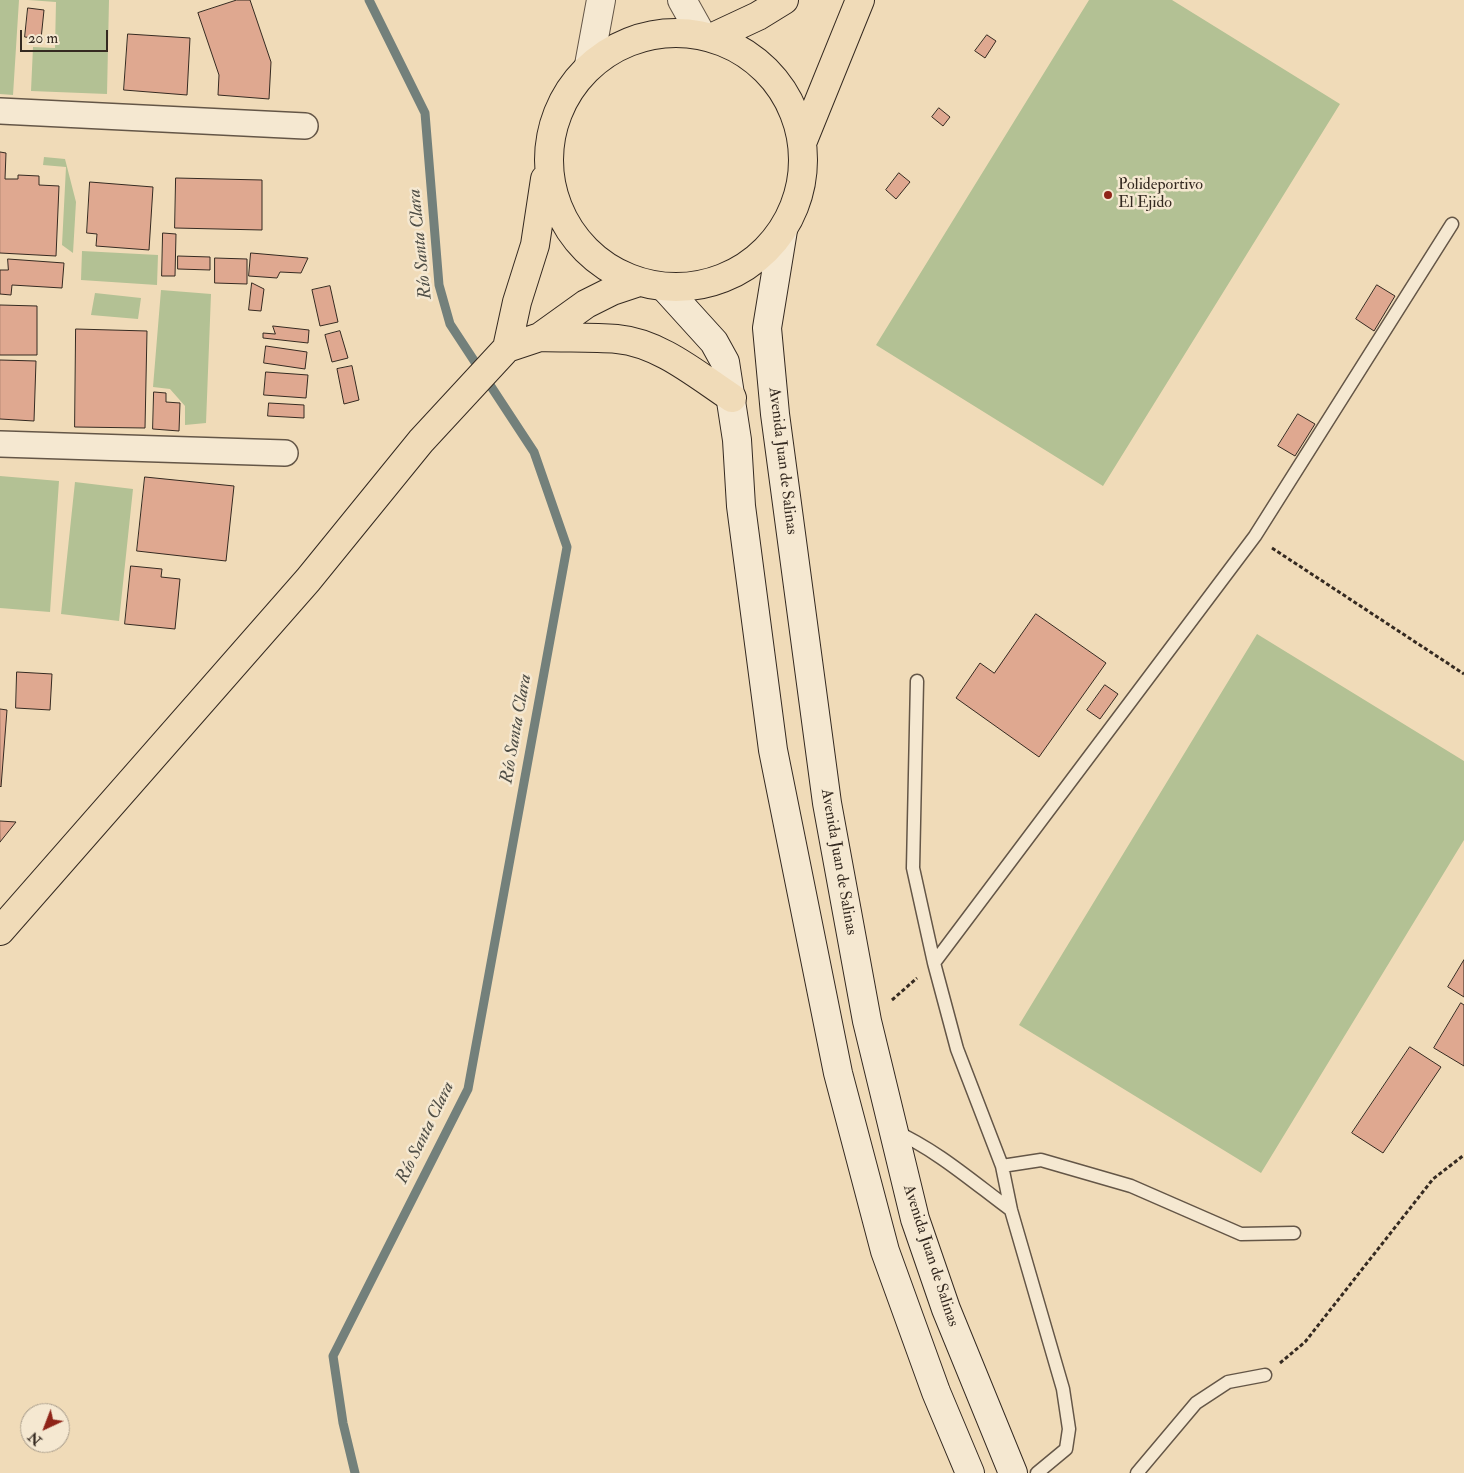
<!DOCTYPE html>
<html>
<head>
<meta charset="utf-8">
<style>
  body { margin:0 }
  #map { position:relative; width:1464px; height:1473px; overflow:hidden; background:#f0dbb8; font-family:"IM FELL Double Pica",serif }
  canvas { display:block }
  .north { position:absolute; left:20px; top:1403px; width:50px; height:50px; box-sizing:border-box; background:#f5e8d1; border:1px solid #a89c8b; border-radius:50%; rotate:223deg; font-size:14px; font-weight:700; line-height:20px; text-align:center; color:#352a21 }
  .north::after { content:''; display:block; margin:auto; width:18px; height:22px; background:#8f2418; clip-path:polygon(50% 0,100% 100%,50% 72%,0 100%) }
  .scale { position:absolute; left:20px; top:30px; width:88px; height:22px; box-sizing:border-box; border:2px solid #352a21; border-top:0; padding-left:6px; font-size:15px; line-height:18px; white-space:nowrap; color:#352a21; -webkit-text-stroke:4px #f5e8d1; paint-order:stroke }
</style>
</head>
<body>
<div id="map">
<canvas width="1464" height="1473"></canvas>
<div class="north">N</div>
<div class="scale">20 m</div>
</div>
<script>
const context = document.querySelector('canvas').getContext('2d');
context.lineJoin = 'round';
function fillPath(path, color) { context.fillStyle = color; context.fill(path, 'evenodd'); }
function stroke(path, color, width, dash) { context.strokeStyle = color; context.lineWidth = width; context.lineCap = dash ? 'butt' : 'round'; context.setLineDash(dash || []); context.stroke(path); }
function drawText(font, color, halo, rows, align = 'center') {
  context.font = font + ' "IM FELL Double Pica",serif'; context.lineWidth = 5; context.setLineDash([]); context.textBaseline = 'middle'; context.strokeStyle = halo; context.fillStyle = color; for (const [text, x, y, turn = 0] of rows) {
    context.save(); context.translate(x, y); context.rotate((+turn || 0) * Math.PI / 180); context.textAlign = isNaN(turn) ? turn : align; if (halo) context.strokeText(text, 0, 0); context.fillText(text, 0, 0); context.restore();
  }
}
fillPath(new Path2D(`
  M0 0H19L13 95 0 94Z
  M28 0H109L107 94 31 91 33 47 55 48 56 2Z
  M1089 0H1172L1340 104 1103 486 876 345Z
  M44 157 65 159 76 202 73 253 62 245 66 167 43 165Z
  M82 251 158 255 157 285 81 280Z
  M161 290 211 294 206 423 185 425V406L170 389 153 387Z
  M95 293 141 298 138 319 91 315Z
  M0 476 59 481 50 612 0 608Z
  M75 482 133 489 119 621 61 614Z
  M1257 634 1464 761V840L1261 1173 1019 1025Z`), '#b3c194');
stroke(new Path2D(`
  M355 1473 343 1423 333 1356 468 1089 567 547 534 452 450 324 439 285 425 113 369 0`), '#73807b', 9);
const building = new Path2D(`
  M237 0H250L271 62 269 99 218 95 219 75 198 13Z
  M28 8 44 10 41 39 25 37Z
  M128 34 190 38 187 95 124 90Z
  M987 35 996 41 985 58 975 51Z
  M939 108 950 117 943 126 932 117Z
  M0 152 6 153 5 179H18V175L39 176V185L59 186 56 256 0 253Z
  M899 173 910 182 896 199 886 190Z
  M176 178 262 180V230L175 228Z
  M90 182 153 187 149 250 96 246 97 234 87 233Z
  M163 233 176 234 175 276H162Z
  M251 253 308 258 301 273 280 272 277 278 249 276Z
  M178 256 210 257V270L178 269Z
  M215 258 247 259V284L215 283Z
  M8 259 64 263 62 288 12 285 11 295 0 294V270H8Z
  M252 283 264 289 261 311 249 310Z
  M1377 285 1395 296 1374 331 1356 319Z
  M330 286 338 322 320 326 312 290Z
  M0 305 37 306V355H0Z
  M273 326 309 330 308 343 263 338V333L275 334Z
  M76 329 147 331 145 428 75 427Z
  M340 331 348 358 332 362 325 335Z
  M266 346 307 352 305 369 264 363Z
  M0 360 36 361 34 421 0 419Z
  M352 366 359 400 344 404 337 369Z
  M266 372 308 375 306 398 264 395Z
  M154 392 166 393V402L180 403 179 431 153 429Z
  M269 403 304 405V418L268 416Z
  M1298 414 1315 424 1295 456 1278 446Z
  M145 477 234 486 226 561 137 551Z
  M131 566 162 569 161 577 180 579 175 629 125 624Z
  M1036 614 1106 663 1039 757 956 698 980 663 994 673Z
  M17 672 52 674 50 710 16 708Z
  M1105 685 1118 694 1100 719 1087 710Z
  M0 709 7 710 1 787 0 786Z
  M0 821 16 822 0 842Z
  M1464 960V997L1448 987Z
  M1461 1003 1464 1005V1066L1434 1048Z
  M1410 1047 1441 1067 1383 1153 1352 1133Z`);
fillPath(building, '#dfa890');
stroke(building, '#352a21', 1);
const service = new Path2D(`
  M917 681 913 868 934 963 957 1049 1002 1166 1011 1210 1063 1389 1069 1429 1066 1449 1037 1473
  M934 963 1255 536 1452 224
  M894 1131C937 1150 973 1182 1011 1210
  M1002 1166 1041 1160 1131 1186 1241 1234 1294 1233
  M1137 1473 1196 1403 1228 1382 1265 1375`);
const minor = new Path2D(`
  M0 111 305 126
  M0 444 285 453`);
const tertiary = new Path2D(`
  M682 0 701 34
  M589 65 601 0`);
const secondary = new Path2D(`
  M783 230 767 328 775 414 827 803 867 1021 915 1219 946 1309 1013 1473
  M665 288 714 342 725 362 737 440 741 506 773 750 838 1073 885 1251 936 1392 970 1473`);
const trunk = new Path2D(`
  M549 160a127 127 0 1 1 254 0a127 127 0 1 1-254 0Z
  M713 37 758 16 784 0
  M802 143 860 0
  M540 337C566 338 592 337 617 339 660 343 697 375 732 398
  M507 348 517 302 535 245 545 179
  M0 931 308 580 421 441 507 348 540 337 586 304 612 291 639 282`);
stroke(service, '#645647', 15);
stroke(minor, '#645647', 28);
stroke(tertiary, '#645647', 30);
stroke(secondary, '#352a21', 30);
stroke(trunk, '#352a21', 30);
stroke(new Path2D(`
  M1272 548 1464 674
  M892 1000 917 978
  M1280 1363 1305 1342 1433 1179 1464 1155`), '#352a21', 3, [4, 2.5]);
stroke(service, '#f5e8d1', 12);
stroke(minor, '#f5e8d1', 25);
stroke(tertiary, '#f5e8d1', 28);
stroke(secondary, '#f5e8d1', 28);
stroke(trunk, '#f0dbb8', 28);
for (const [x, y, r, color] of [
  [1108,195,5,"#8f2418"]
]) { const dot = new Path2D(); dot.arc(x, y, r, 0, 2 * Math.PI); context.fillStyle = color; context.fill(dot); stroke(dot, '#f5e8d1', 2); }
drawText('16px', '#352a21', '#f5e8d1', [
  ["Polideportivo",1118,186],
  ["El Ejido",1118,204]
], 'left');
drawText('16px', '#352a21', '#f5e8d1', [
  ["Avenida Juan de Salinas",782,461,83],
  ["Avenida Juan de Salinas",838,862,80],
  ["Avenida Juan de Salinas",930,1256,72]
]);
drawText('italic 18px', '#4f4e46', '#f5e8d1', [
  ["Río Santa Clara",421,244,-96],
  ["Río Santa Clara",517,729,-80],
  ["Río Santa Clara",426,1133,-64]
]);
</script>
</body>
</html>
